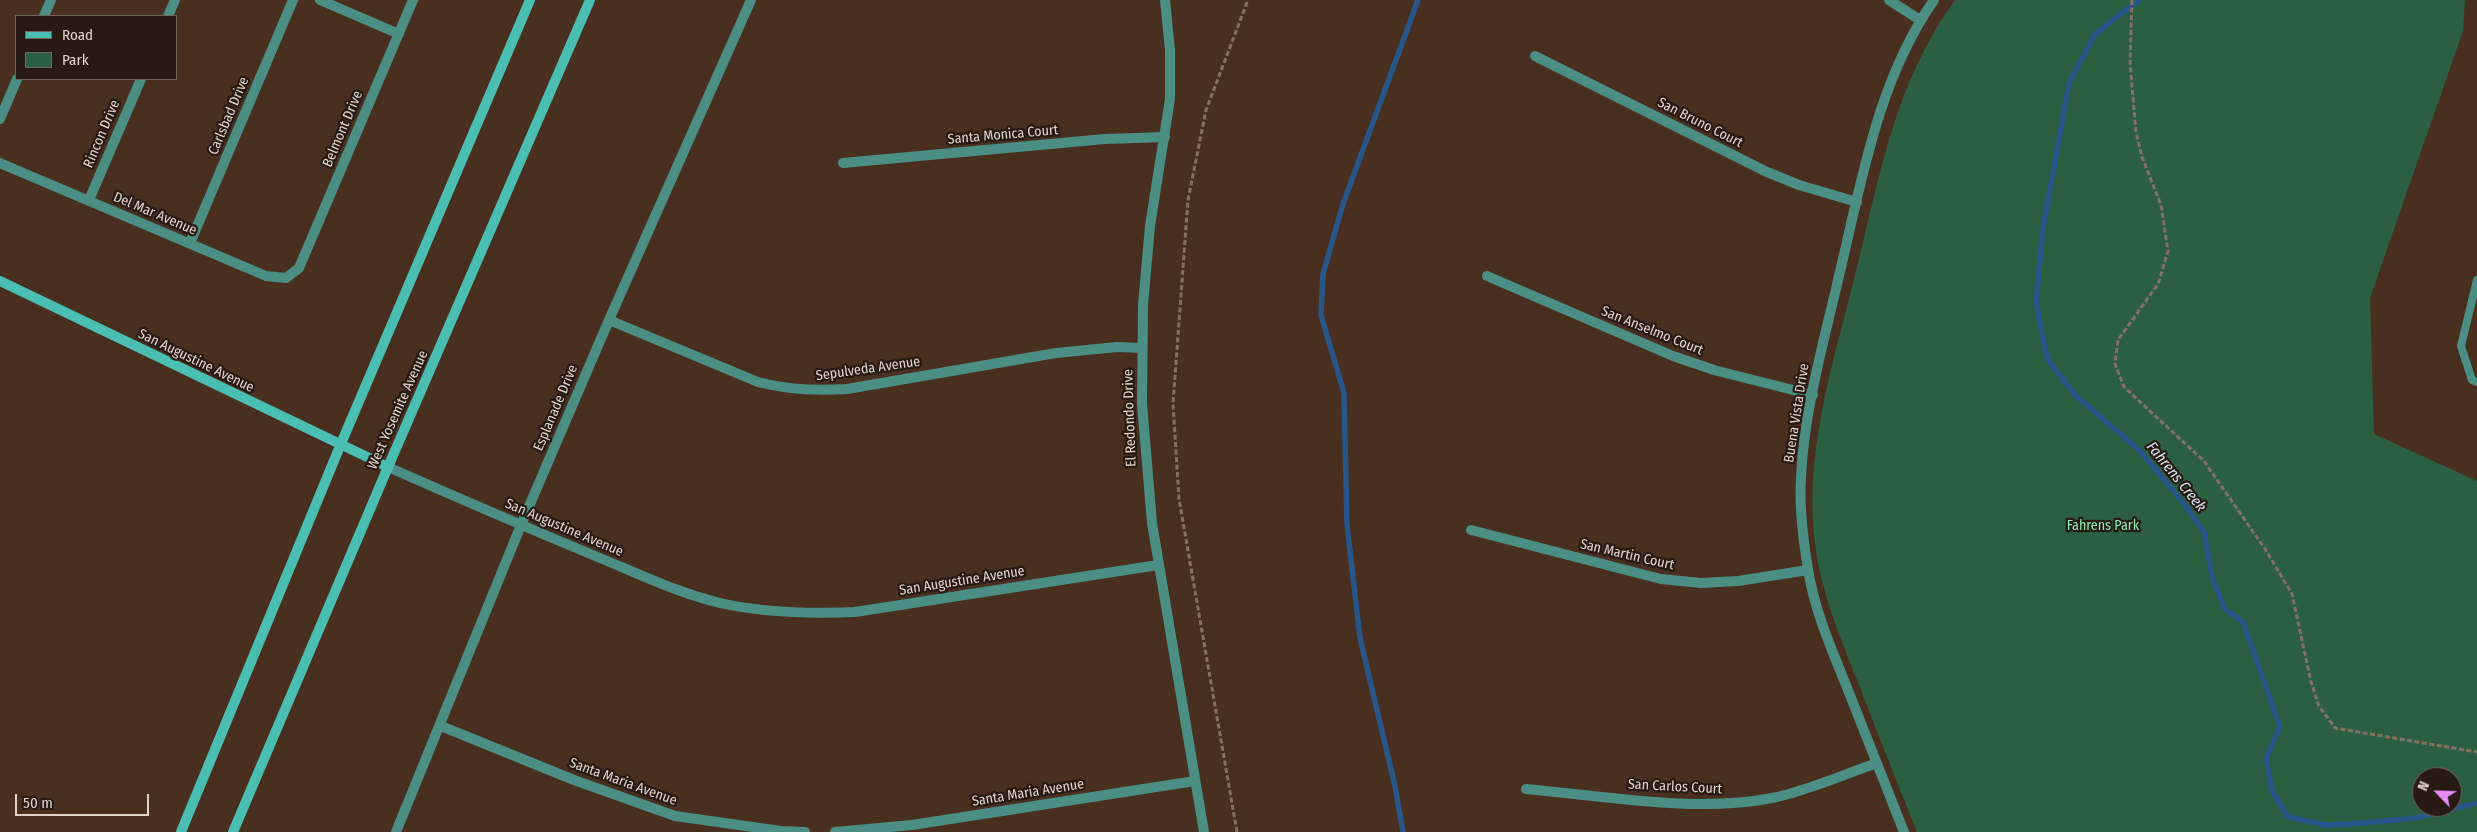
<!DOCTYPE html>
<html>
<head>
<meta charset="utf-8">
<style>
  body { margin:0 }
  #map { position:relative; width:2477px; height:832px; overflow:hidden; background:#482f20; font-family:"Fira Sans Condensed",sans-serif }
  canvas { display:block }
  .legend { position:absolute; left:15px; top:15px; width:162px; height:65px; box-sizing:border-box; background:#261a13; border:1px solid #71645b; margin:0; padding:6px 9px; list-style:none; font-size:15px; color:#e2d2c8 }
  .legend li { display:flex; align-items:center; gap:10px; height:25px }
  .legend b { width:25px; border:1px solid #71645b }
  .north { position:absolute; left:2412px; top:767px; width:50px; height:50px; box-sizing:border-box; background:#261a13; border:1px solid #71645b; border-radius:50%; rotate:294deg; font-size:14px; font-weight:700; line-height:20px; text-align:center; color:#e2d2c8 }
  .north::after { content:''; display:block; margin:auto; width:18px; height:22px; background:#ec8cfa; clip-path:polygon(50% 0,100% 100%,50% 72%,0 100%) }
  .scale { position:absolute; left:15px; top:794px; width:134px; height:22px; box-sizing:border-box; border:2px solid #e2d2c8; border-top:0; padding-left:6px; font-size:15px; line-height:18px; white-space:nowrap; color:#e2d2c8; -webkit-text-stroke:4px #261a13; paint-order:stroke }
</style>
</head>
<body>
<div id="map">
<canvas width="2477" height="832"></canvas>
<ul class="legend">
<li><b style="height:6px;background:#4abfb1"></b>Road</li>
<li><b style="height:14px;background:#2b5f41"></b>Park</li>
</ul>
<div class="north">N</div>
<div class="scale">50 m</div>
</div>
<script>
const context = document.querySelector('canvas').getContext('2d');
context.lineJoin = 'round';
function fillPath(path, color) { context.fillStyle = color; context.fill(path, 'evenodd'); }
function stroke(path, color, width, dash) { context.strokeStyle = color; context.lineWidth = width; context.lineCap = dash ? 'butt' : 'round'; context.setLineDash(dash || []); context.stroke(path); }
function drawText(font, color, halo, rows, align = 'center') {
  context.font = font + ' "Fira Sans Condensed",sans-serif'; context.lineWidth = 4.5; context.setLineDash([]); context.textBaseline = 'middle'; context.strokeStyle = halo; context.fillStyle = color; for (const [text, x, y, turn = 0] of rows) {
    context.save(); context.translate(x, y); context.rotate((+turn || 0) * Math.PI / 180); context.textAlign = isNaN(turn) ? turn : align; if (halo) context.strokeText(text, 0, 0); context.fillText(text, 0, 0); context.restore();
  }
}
fillPath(new Path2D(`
  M1955 0H2465L2463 31 2370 298 2374 434 2477 481V832H1917C1897 783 1878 734 1859 685 1842 641 1823 598 1816 551 1802 456 1833 365 1855 275 1880 176 1894 84 1955 0ZM2422 777H2452V807H2422Z`), '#2b5f41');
stroke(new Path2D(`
  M2139 0 2095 34 2069 83 2043 228 2036 302 2045 350 2049 361 2075 395 2139 450 2182 501 2204 532 2213 581 2225 609 2243 622 2280 727 2266 758 2272 791 2288 817 2326 825 2351 824 2416 818 2477 803
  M1403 832 1395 786 1360 638 1347 525 1344 393 1321 315 1323 274 1343 204 1418 0`), '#295689', 5.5);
stroke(new Path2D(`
  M2132 0 2130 63 2136 132 2142 157 2161 205 2168 251 2158 284 2118 340 2115 364 2124 387 2204 461 2265 549 2292 594 2311 682 2319 706 2335 728 2477 752
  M1237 832 1179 499 1173 404 1188 200 1206 110 1248 0`), '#867063', 3, [5, 2.5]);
stroke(new Path2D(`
  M2477 280 2461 346 2472 380 2477 382`), '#4a8e84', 8);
stroke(new Path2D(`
  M320 0 399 34
  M1165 0 1170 50V99L1150 226 1143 305 1142 404 1152 523 1204 832
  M1889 0 1920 20
  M44 16 51 0
  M168 16 175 0
  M1535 56 1767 172 1799 185 1857 202
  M0 119 17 79
  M0 163 266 276 286 278 299 268 413 0
  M843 163 1105 139 1165 137
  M89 200 141 79
  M190 243 293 0
  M1487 276 1673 356 1714 370 1813 395
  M609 320 758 382C788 390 816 391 847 389L1056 353 1117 347 1142 348
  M388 467C458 498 528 528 600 558 639 574 678 593 720 603 765 613 809 614 855 612L1158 565
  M1471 530 1661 579 1701 583 1738 581 1808 570
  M441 726 574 780 675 816 781 831 805 832
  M1526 789C1604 796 1697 813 1772 798 1804 792 1845 774 1877 763
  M396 832 521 525 609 320 751 0
  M835 832 912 825 1195 781
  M1904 832C1885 783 1865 734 1846 685 1831 648 1814 609 1808 569 1803 539 1799 508 1801 478 1804 411 1823 345 1838 280 1861 185 1877 81 1934 0`), '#4a8e84', 10);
stroke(new Path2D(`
  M0 281 388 467
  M181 832 340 446 530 0
  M233 832 388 467 590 0`), '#4abfb1', 10);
drawText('14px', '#e2d2c8', '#261a13', [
  ["Carlsbad Drive",229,116,-67],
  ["San Bruno Court",1700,123,27],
  ["Belmont Drive",343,129,-67],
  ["Rincon Drive",102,134,-67],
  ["Santa Monica Court",1003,135,-5],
  ["Del Mar Avenue",155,214,23],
  ["San Anselmo Court",1652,331,22],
  ["San Augustine Avenue",196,361,26],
  ["Sepulveda Avenue",868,369,-8],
  ["Esplanade Drive",556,408,-67],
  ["West Yosemite Avenue",398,410,-66],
  ["Buena Vista Drive",1797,413,-81],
  ["El Redondo Drive",1130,418,-92],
  ["San Augustine Avenue",564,528,23],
  ["San Martin Court",1627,555,13],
  ["San Augustine Avenue",962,581,-9],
  ["Santa Maria Avenue",623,782,20],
  ["San Carlos Court",1675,787,3],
  ["Santa Maria Avenue",1028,793,-9]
]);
drawText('14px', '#88ebae', '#261a13', [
  ["Fahrens Park",2103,526]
]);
drawText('italic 15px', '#d5e2f1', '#261a13', [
  ["Fahrens Creek",2176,477,51]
]);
</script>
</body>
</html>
